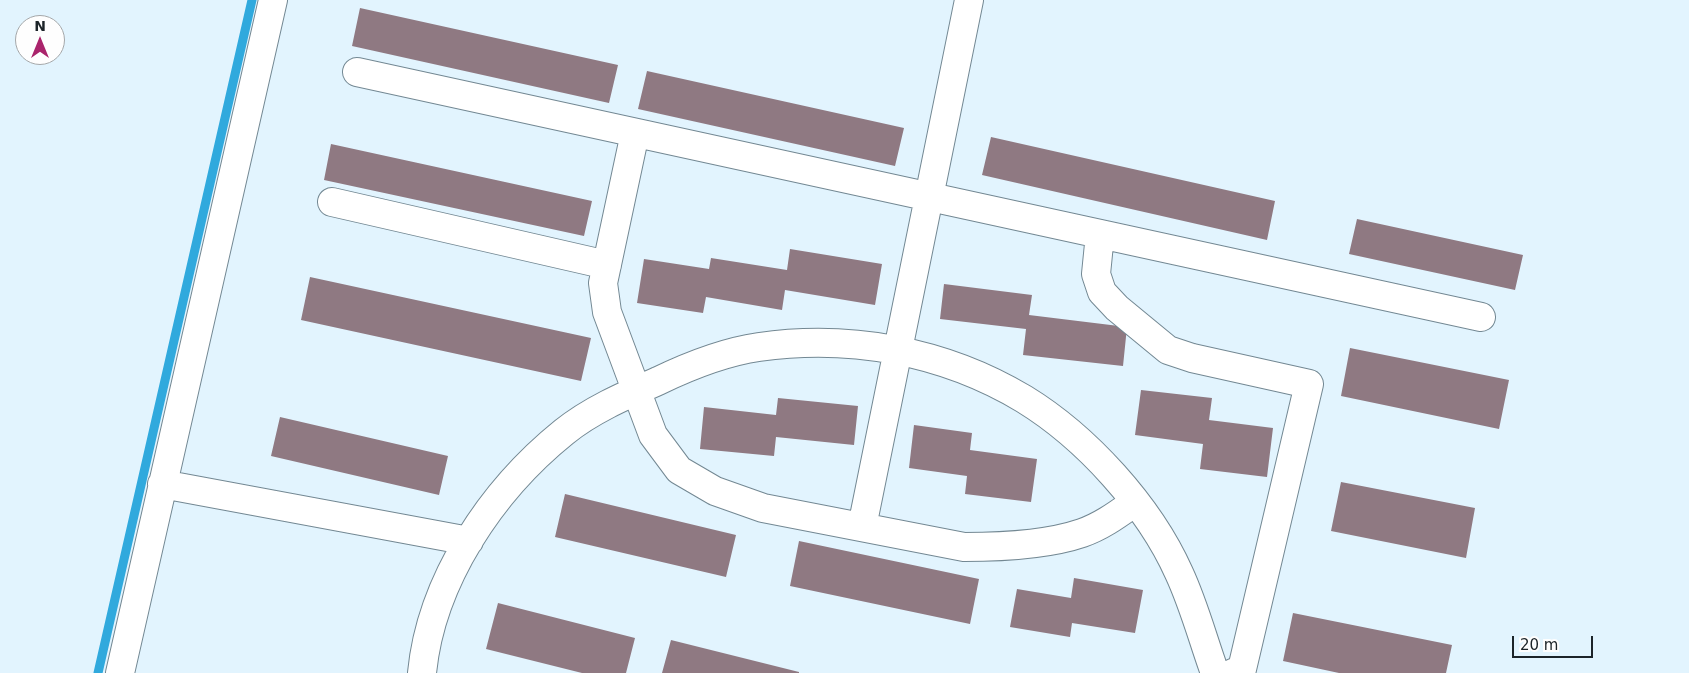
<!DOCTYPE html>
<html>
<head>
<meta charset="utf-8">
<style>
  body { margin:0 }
  #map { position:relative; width:1689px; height:673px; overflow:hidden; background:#e2f4fe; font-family:"DejaVu Sans",sans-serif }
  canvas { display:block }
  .north { position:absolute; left:15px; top:15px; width:50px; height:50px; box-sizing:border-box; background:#fefefe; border:1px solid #a4a7a9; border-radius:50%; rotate:0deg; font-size:14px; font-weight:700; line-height:20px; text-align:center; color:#1c2429 }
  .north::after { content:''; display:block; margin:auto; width:18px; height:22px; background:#aa246c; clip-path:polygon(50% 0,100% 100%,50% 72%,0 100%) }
  .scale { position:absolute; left:1512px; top:636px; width:81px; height:22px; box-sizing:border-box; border:2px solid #1c2429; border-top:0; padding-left:6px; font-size:15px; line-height:18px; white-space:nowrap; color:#1c2429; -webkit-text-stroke:4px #fefefe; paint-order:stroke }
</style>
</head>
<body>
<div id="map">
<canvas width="1689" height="673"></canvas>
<div class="north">N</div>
<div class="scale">20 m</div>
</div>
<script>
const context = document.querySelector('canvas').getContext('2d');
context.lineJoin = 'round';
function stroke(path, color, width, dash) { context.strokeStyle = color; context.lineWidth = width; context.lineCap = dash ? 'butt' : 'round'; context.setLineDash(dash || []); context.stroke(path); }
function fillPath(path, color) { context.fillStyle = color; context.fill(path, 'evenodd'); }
stroke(new Path2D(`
  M98 673 252 0`), '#30a9dd', 9);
fillPath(new Path2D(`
  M360 8 618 65 609 103 352 46Z
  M647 71 904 128 895 166 638 109Z
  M991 137 1275 201 1267 240 982 175Z
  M331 144 592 201 584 236 324 180Z
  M1357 219 1523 255 1515 290 1349 254Z
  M790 249 882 264 875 305 785 290 782 310 706 297 703 313 637 303 644 259 709 269 711 258 787 270Z
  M310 277 591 338 581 381 301 320Z
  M944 284 1032 295 1029 315 1127 327 1123 366 1023 355 1026 329 940 319Z
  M1350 348 1509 380 1499 429 1341 396Z
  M1141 390 1212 398 1209 420 1273 428 1267 477 1200 469 1203 444 1135 435Z
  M778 398 858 406 854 445 776 437 774 456 700 449 704 407 776 415Z
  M280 417 448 456 439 495 271 456Z
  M914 425 972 433 970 450 1037 459 1031 502 965 494 967 476 909 468Z
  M1341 482 1475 508 1466 558 1331 531Z
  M565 494 736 535 726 577 555 537Z
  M799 541 979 579 970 624 790 586Z
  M1074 578 1143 590 1135 633 1072 623 1070 637 1010 627 1017 589 1071 598Z
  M498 603 635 638 626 673H582L486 649Z
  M1293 613 1452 645 1446 673H1339L1283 661Z
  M671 640 799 672V673H662Z`), '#8f7982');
const minor = new Path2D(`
  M357 72 1481 317
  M635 133 603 283 607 312 653 435 679 470 715 491 763 508 964 547C1001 547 1047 545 1082 533 1102 526 1118 514 1135 502
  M332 202 607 265
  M1100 234 1096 274 1102 292 1117 308 1168 350 1192 358 1309 384 1242 669 1233 673
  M162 484 469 541
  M862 527 969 0
  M120 673 273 0
  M422 673C431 580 492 490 564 432 591 410 626 395 658 381 689 366 724 352 759 347 850 334 944 351 1024 399 1086 437 1149 506 1179 573 1194 605 1203 640 1215 673`);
stroke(minor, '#738893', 30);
stroke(minor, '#fff', 28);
</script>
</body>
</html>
